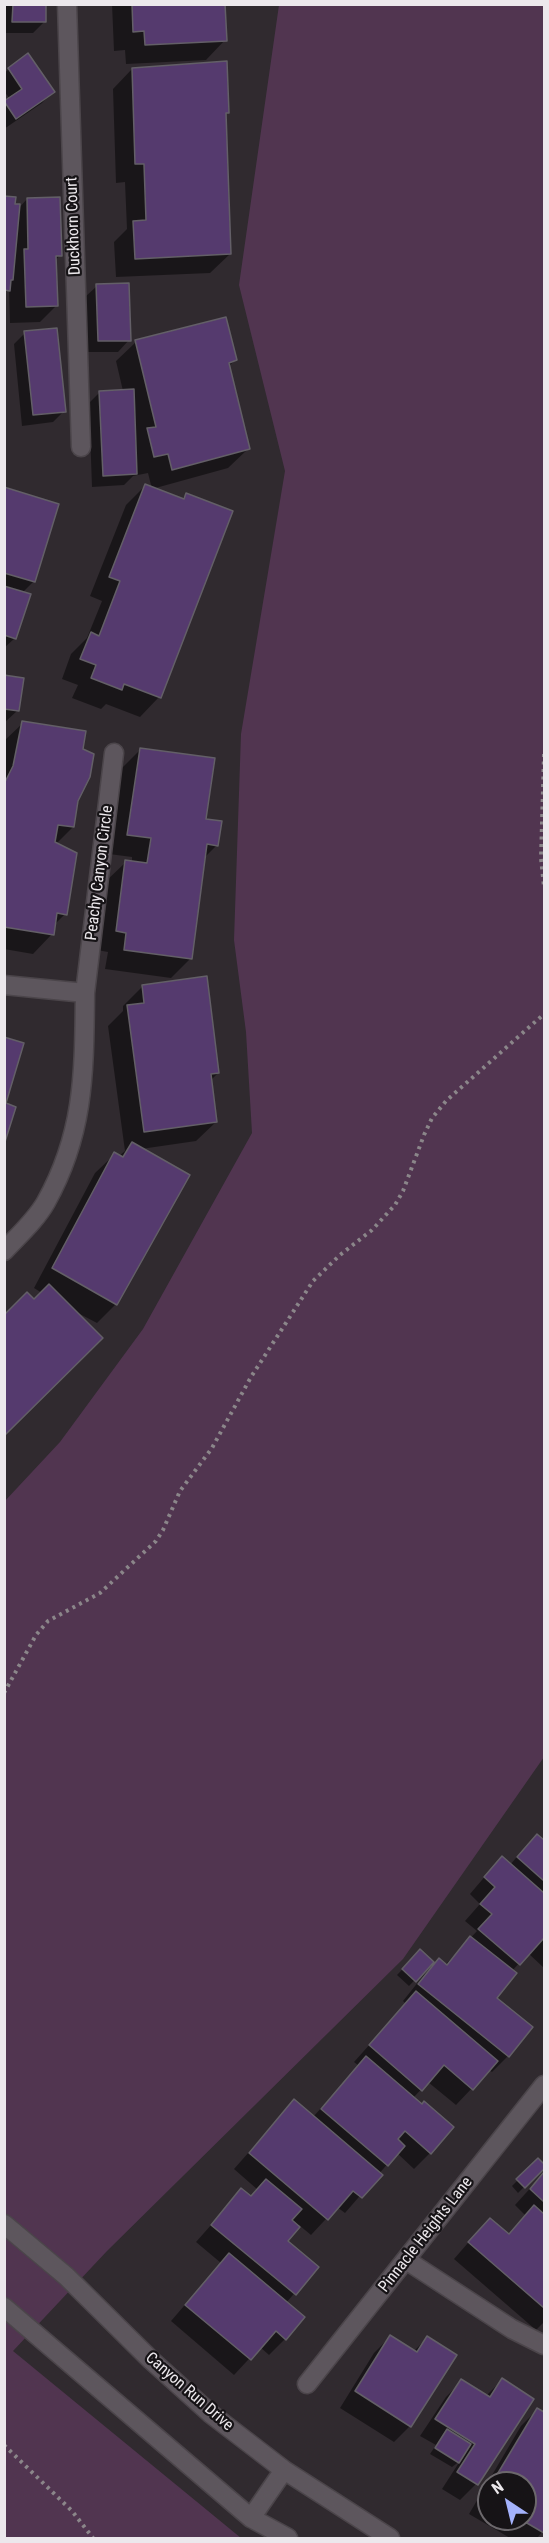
<!DOCTYPE html>
<html>
<head>
<meta charset="utf-8">
<style>
  body { margin:0 }
  #map { position:relative; width:549px; height:2543px; overflow:hidden; background:#302a2f; font-family:"Roboto Condensed",sans-serif }
  canvas { display:block }
  .frame { position:absolute; inset:0; border:6px solid #ece8ec; pointer-events:none }
  .north { position:absolute; left:477px; top:2471px; width:60px; height:60px; box-sizing:border-box; background:#161316; border:2px solid #6c686c; border-radius:50%; rotate:325deg; font-size:16px; font-weight:700; line-height:24px; text-align:center; color:#ece8ec }
  .north::after { content:''; display:block; margin:auto; width:21px; height:27px; background:#a4b2fc; clip-path:polygon(50% 0,100% 100%,50% 72%,0 100%) }
</style>
</head>
<body>
<div id="map">
<canvas width="549" height="2543"></canvas>
<div class="frame"></div>
<div class="north">N</div>
</div>
<script>
const context = document.querySelector('canvas').getContext('2d');
context.lineJoin = 'round';
function fillPath(path, color) { context.fillStyle = color; context.fill(path, 'evenodd'); }
function stroke(path, color, width, dash) { context.strokeStyle = color; context.lineWidth = width; context.lineCap = dash ? 'butt' : 'round'; context.setLineDash(dash || []); context.stroke(path); }
function drawText(font, color, halo, rows, align = 'center') {
  context.font = font + ' "Roboto Condensed",sans-serif'; context.lineWidth = 4.5; context.setLineDash([]); context.textBaseline = 'middle'; context.strokeStyle = halo; context.fillStyle = color; for (const [text, x, y, turn = 0] of rows) {
    context.save(); context.translate(x, y); context.rotate((+turn || 0) * Math.PI / 180); context.textAlign = isNaN(turn) ? turn : align; if (halo) context.strokeText(text, 0, 0); context.fillText(text, 0, 0); context.restore();
  }
}
fillPath(new Path2D(`
  M279 5H544V1757L403 1959 107 2251 13 2351 241 2538H5L4 1502 60 1442 143 1329 252 1133 246 1032 234 940 241 734 285 471 239 285Z`), '#513550');
fillPath(new Path2D(`
  M4 4H45L44 22 33 33H4Z
  M112 4H224L225 40 206 60 126 64 125 50 114 51Z
  M28 55 53 91 42 103 4 129V103L10 99 4 91V73Z
  M132 69 228 112 224 116 230 254 210 273 116 277 114 242 127 229 125 182 116 183 113 89Z
  M4 197 18 209 27 199 60 255 55 261 56 306 40 322 10 323 9 289 4 294Z
  M97 286 129 340 118 352H87L85 297Z
  M25 333 64 411 53 422 22 426 14 344Z
  M136 342 235 360 228 367 248 449 228 468 152 489 181 500 186 495 159 697 140 717 106 704 101 709 72 698 78 685 62 679 71 654 87 638 102 601 90 596 126 505 145 486 152 489 148 473 133 476 124 485 92 487 89 403 100 392 123 391 116 361Z
  M4 488 34 581 22 593 15 638 4 648Z
  M4 677 17 711 4 723Z
  M23 723 82 750 73 827 56 844 65 914 53 926 52 934 33 954 4 949V741Z
  M140 750 217 845 204 858 191 958 171 978 105 969 108 952 97 950 106 881 126 862 132 863V857L109 854 121 769Z
  M142 987 218 1073 211 1080 216 1122 196 1141 141 1149 116 1304 97 1323 76 1312 34 1301 42 1293 34 1288 95 1173 115 1154 119 1156 125 1151 108 1026 123 1011V1006Z
  M544 1841V1968L528 1953 512 1971 495 1998 531 2027 508 2056 492 2072 489 2070 456 2105 428 2082 413 2098 430 2153 414 2169 397 2153 345 2213 337 2207 311 2235 299 2225 286 2241 317 2267 286 2303 285 2339 269 2355 260 2347 234 2375 171 2321 221 2263 196 2242 242 2190 250 2197 258 2190 234 2169 294 2101 313 2117 359 2066 354 2062 406 2004 403 2001 423 1976 439 1960 445 1965 477 1931 465 1921 480 1904 470 1894 487 1874 510 1865 521 1852Z
  M420 1951 432 1962 409 1986 397 1975Z
  M538 2160 544 2167 518 2193 512 2186Z
  M544 2173V2322L536 2330 454 2259 474 2236 507 2235 525 2215 515 2205Z
  M390 2337 414 2351 427 2338 410 2426 394 2442 340 2408 374 2353Z
  M502 2380 532 2399 476 2484 460 2500 442 2489 460 2461 452 2467 430 2454 436 2445 420 2436 446 2397 462 2381 486 2396Z
  M537 2410 544 2414V2530L537 2538H510L469 2514 521 2426ZM489 2483H525V2519H489Z`), '#0007');
const building = new Path2D(`
  M13 4H46V22H12Z
  M132 4H225L227 41 145 45 144 31 133 32Z
  M28 53 55 92 16 119 4 101 22 89 8 68Z
  M227 61 229 113H226L231 254 135 259 133 221 146 220 144 164H135L132 68Z
  M4 196 16 197 15 204H20L13 280H11L10 291 4 290Z
  M60 197 62 256H56L58 306 26 307 24 249H28L27 198Z
  M129 283 131 341H98L96 284Z
  M226 317 237 360 229 363 250 449 172 470 168 454 154 457 147 428 156 427 135 340Z
  M57 328 66 412 33 415 24 331Z
  M134 389 137 474 103 476 99 391Z
  M145 484 184 499 186 493 233 511 161 698 124 684 122 690 91 678 96 665 80 659 91 632 99 636 120 581 109 577Z
  M4 487 59 504 35 582 4 573Z
  M4 586 31 594 16 639 4 635Z
  M4 675 24 678 19 711 4 709Z
  M22 721 86 731 83 749 94 754 90 777 78 801 74 827 58 825 55 842 77 853 67 915 57 913 54 935 4 927V784L13 766Z
  M140 748 215 758 206 819 222 821 218 846 207 844 192 959 124 950 126 933 116 931 125 860 147 863 151 838 127 835Z
  M207 976 219 1073 211 1074 217 1122 144 1132 127 1005 144 1003 142 985Z
  M4 1037 24 1043 6 1103 16 1107 4 1145Z
  M132 1142 190 1175 117 1305 52 1268 114 1152 123 1157Z
  M49 1284 103 1338 4 1436V1315L27 1292 34 1299Z
  M537 1834 544 1840V1881L517 1857Z
  M502 1856 544 1893V1938L520 1965 478 1929 492 1914 480 1904 495 1887 484 1877Z
  M470 1936 517 1973 497 1998 533 2027 509 2057 418 1984 439 1958 447 1965Z
  M420 1949 434 1962 416 1982 402 1969Z
  M416 1991 498 2061 473 2090 444 2065 422 2091 369 2045Z
  M366 2056 422 2104 424 2101 454 2127 431 2154 405 2131 398 2139 405 2146 388 2166 321 2109Z
  M294 2099 383 2175 362 2198 353 2191 328 2220 249 2153Z
  M538 2158 544 2164V2169L525 2188 516 2179Z
  M544 2172V2202L530 2189Z
  M266 2179 302 2209 292 2220 300 2227 288 2241 319 2267 296 2295 211 2225 241 2188 251 2196Z
  M534 2205 544 2214V2308L468 2242 490 2218 509 2234Z
  M229 2253 305 2317 286 2340 276 2331 251 2360 185 2305Z
  M390 2335 417 2352 427 2336 457 2355 411 2427 355 2391Z
  M502 2378 534 2399 478 2485 457 2472 475 2444 435 2419 461 2379 490 2397Z
  M537 2408 544 2412V2533L520 2519H525V2483H492Z
  M447 2429 471 2444 459 2463 435 2448Z
  M489 2488V2501L484 2498Z`);
fillPath(building, '#553a6e');
stroke(building, '#635f67', 1.5);
const minor = new Path2D(`
  M67 4 81 447
  M4 985 85 993C84 1071 85 1132 46 1202 36 1220 18 1236 4 1251
  M85 993 114 753
  M4 2224 66 2276 151 2360 211 2414 284 2470 390 2538
  M406 2260 512 2329 544 2345
  M4 2307 251 2518 288 2538
  M307 2384 544 2085
  M251 2518 284 2470`);
stroke(minor, '#4b454a', 21);
stroke(new Path2D(`
  M544 754 541 858 544 887
  M4 1693 36 1635 48 1621 100 1593 156 1541 163 1530 180 1491 212 1448 251 1377 313 1281 340 1255 372 1230 395 1205 403 1191 424 1135 432 1118 446 1101 544 1014
  M4 2445 72 2511 93 2538`), '#8b868a', 4, [3, 4.5]);
stroke(minor, '#5d565d', 18);
drawText('16px', '#ece8ec', '#161316', [
  ["Duckhorn Court",74,226,-92],
  ["Peachy Canyon Circle",100,873,-83],
  ["Pinnacle Heights Lane",426,2235,-52],
  ["Canyon Run Drive",189,2392,41]
]);
</script>
</body>
</html>
